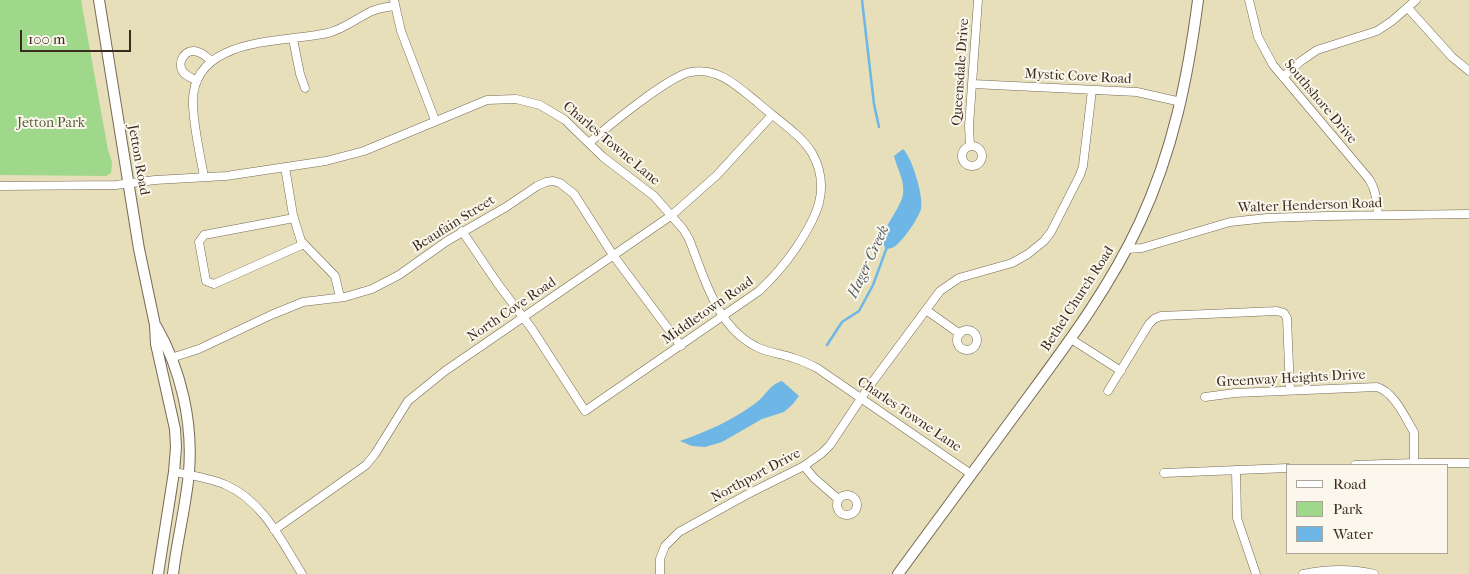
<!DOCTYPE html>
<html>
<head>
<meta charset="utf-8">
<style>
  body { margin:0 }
  #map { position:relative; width:1469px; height:574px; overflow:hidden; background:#e6dfba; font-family:"IM FELL French Canon",serif }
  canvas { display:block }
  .legend { position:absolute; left:1286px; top:464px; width:162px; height:90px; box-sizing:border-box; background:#fbf7ec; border:1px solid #aea59a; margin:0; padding:6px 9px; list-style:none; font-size:15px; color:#3b2a1e }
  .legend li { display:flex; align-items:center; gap:10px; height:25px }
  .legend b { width:25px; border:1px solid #aea59a }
  .scale { position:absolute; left:20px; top:30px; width:111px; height:22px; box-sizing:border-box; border:2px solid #3b2a1e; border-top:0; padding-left:6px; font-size:15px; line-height:18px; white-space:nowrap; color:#3b2a1e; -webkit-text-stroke:4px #fbf7ec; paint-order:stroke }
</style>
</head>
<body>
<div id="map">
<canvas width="1469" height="574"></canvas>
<ul class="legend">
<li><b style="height:6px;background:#fff"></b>Road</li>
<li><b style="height:14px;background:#a0d88b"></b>Park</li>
<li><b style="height:14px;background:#6eb6e6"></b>Water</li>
</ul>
<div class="scale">100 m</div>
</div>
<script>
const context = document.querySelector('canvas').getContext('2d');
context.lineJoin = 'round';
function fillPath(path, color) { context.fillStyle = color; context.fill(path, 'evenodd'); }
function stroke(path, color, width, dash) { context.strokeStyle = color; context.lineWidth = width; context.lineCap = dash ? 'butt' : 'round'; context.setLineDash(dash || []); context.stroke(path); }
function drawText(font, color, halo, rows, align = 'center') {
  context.font = font + ' "IM FELL French Canon",serif'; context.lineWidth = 4; context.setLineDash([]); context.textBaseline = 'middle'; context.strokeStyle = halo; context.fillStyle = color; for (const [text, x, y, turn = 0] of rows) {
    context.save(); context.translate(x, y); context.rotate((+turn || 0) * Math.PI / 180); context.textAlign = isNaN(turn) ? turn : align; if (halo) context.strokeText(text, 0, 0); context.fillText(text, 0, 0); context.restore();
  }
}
fillPath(new Path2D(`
  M0 0H81L108 150 112 162 111 173 106 176 0 175Z`), '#a0d88b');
fillPath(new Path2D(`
  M903 149C912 157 924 197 921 209 918 219 903 241 894 247 892 248 888 249 886 249 885 247 883 244 883 242 881 228 901 209 903 194 905 180 897 169 894 156Z
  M782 381 799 396 793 404 784 412 762 419 722 442 705 447 692 446 680 441C706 432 731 421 753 405 765 398 768 385 782 381Z`), '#6eb6e6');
stroke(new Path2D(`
  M862 0 874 104 879 127
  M827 345 842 322 859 311 873 285 887 247`), '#6eb6e6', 2.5);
const street = new Path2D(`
  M394 0 401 31 435 120
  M1249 0 1258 37 1273 65 1369 179C1376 190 1377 202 1378 215
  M1408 8 1452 57 1469 71
  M293 39 300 74 305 88
  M1283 77 1301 61 1317 50 1377 31 1392 21 1416 0
  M197 81C192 78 186 76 183 72 176 62 186 47 198 52 203 53 207 58 212 61
  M973 84 1137 92 1181 102
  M970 146 969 126 978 0
  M962 156a10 10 0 1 1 20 0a10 10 0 1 1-20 0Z
  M285 167 293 215 301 241 335 276 340 297
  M204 177C200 154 194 129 193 106 189 36 282 43 328 33 344 29 357 18 372 11 379 8 387 7 394 6
  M0 186 116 185 155 180 226 176 326 161 364 151 487 100 516 99 540 105 565 120 603 157 654 196 683 229 689 239C705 279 717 329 759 348 770 353 782 354 793 358 801 360 809 364 817 368L971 474
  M294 218 204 235 199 242 206 281 214 284 304 244
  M462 231 498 284 532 329 585 411 759 291C773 278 785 264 796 248 816 218 832 189 812 153 801 134 773 117 757 102 737 86 718 67 691 72 670 75 607 127 589 143
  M1127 249 1142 248 1230 222 1267 218 1327 216 1469 214
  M926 310 960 334
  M957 340a10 10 0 1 1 20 0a10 10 0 1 1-20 0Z
  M1071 339 1121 371
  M171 358 199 349 271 315 303 302 345 297 372 289 399 275 447 241 506 207 537 186 546 182 553 181 560 183 574 194 613 255 681 346
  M1108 391 1149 324 1154 319 1161 316 1277 311 1284 313 1287 318 1290 390
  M1205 397 1235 393 1377 387C1393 392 1403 413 1411 427L1414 432V463
  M1355 465 1414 463H1469
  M804 466 814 478 838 499
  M1236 470 1237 518 1256 574
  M174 472C191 475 210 478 226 485 263 501 282 542 302 574
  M1164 473 1288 468
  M837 505a10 10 0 1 1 20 0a10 10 0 1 1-20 0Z
  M274 530 366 465 375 454 408 401 445 371 672 215 717 175 772 115
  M660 574V559L665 546 679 532 746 495 804 466 822 453 830 445 868 388 940 291 959 278 1012 263 1028 254 1044 241 1051 232 1080 175 1083 166 1092 90
  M1303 574C1327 569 1350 568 1374 574`);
const secondary = new Path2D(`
  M99 0 139 249 155 325 156 344 175 429 176 447 174 472 158 574
  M156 326C181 369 193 422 189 472 186 506 177 540 173 574
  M898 574C941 516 983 458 1026 400 1068 343 1110 287 1140 222 1173 151 1188 77 1198 0`);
stroke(street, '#776955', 9);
stroke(secondary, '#776955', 12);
stroke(street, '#fff', 8);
stroke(secondary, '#fff', 10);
drawText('14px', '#3b2a1e', '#fbf7ec', [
  ["Queensdale Drive",961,72,-86],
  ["Mystic Cove Road",1078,77,3],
  ["Southshore Drive",1320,102,50],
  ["Charles Towne Lane",611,144,40],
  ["Jetton Road",138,160,80],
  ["Walter Henderson Road",1310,206,-2],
  ["Beaufain Street",454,224,-32],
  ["Bethel Church Road",1078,299,-57],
  ["North Cove Road",512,310,-34],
  ["Middletown Road",708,311,-35],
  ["Greenway Heights Drive",1291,379,-3],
  ["Charles Towne Lane",909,415,34],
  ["Northport Drive",756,476,-28]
]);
drawText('14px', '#545639', '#fbf7ec', [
  ["Jetton Park",51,124]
]);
drawText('italic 15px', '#4d5b64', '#fbf7ec', [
  ["Hager Creek",869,262,-65]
]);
</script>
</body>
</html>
